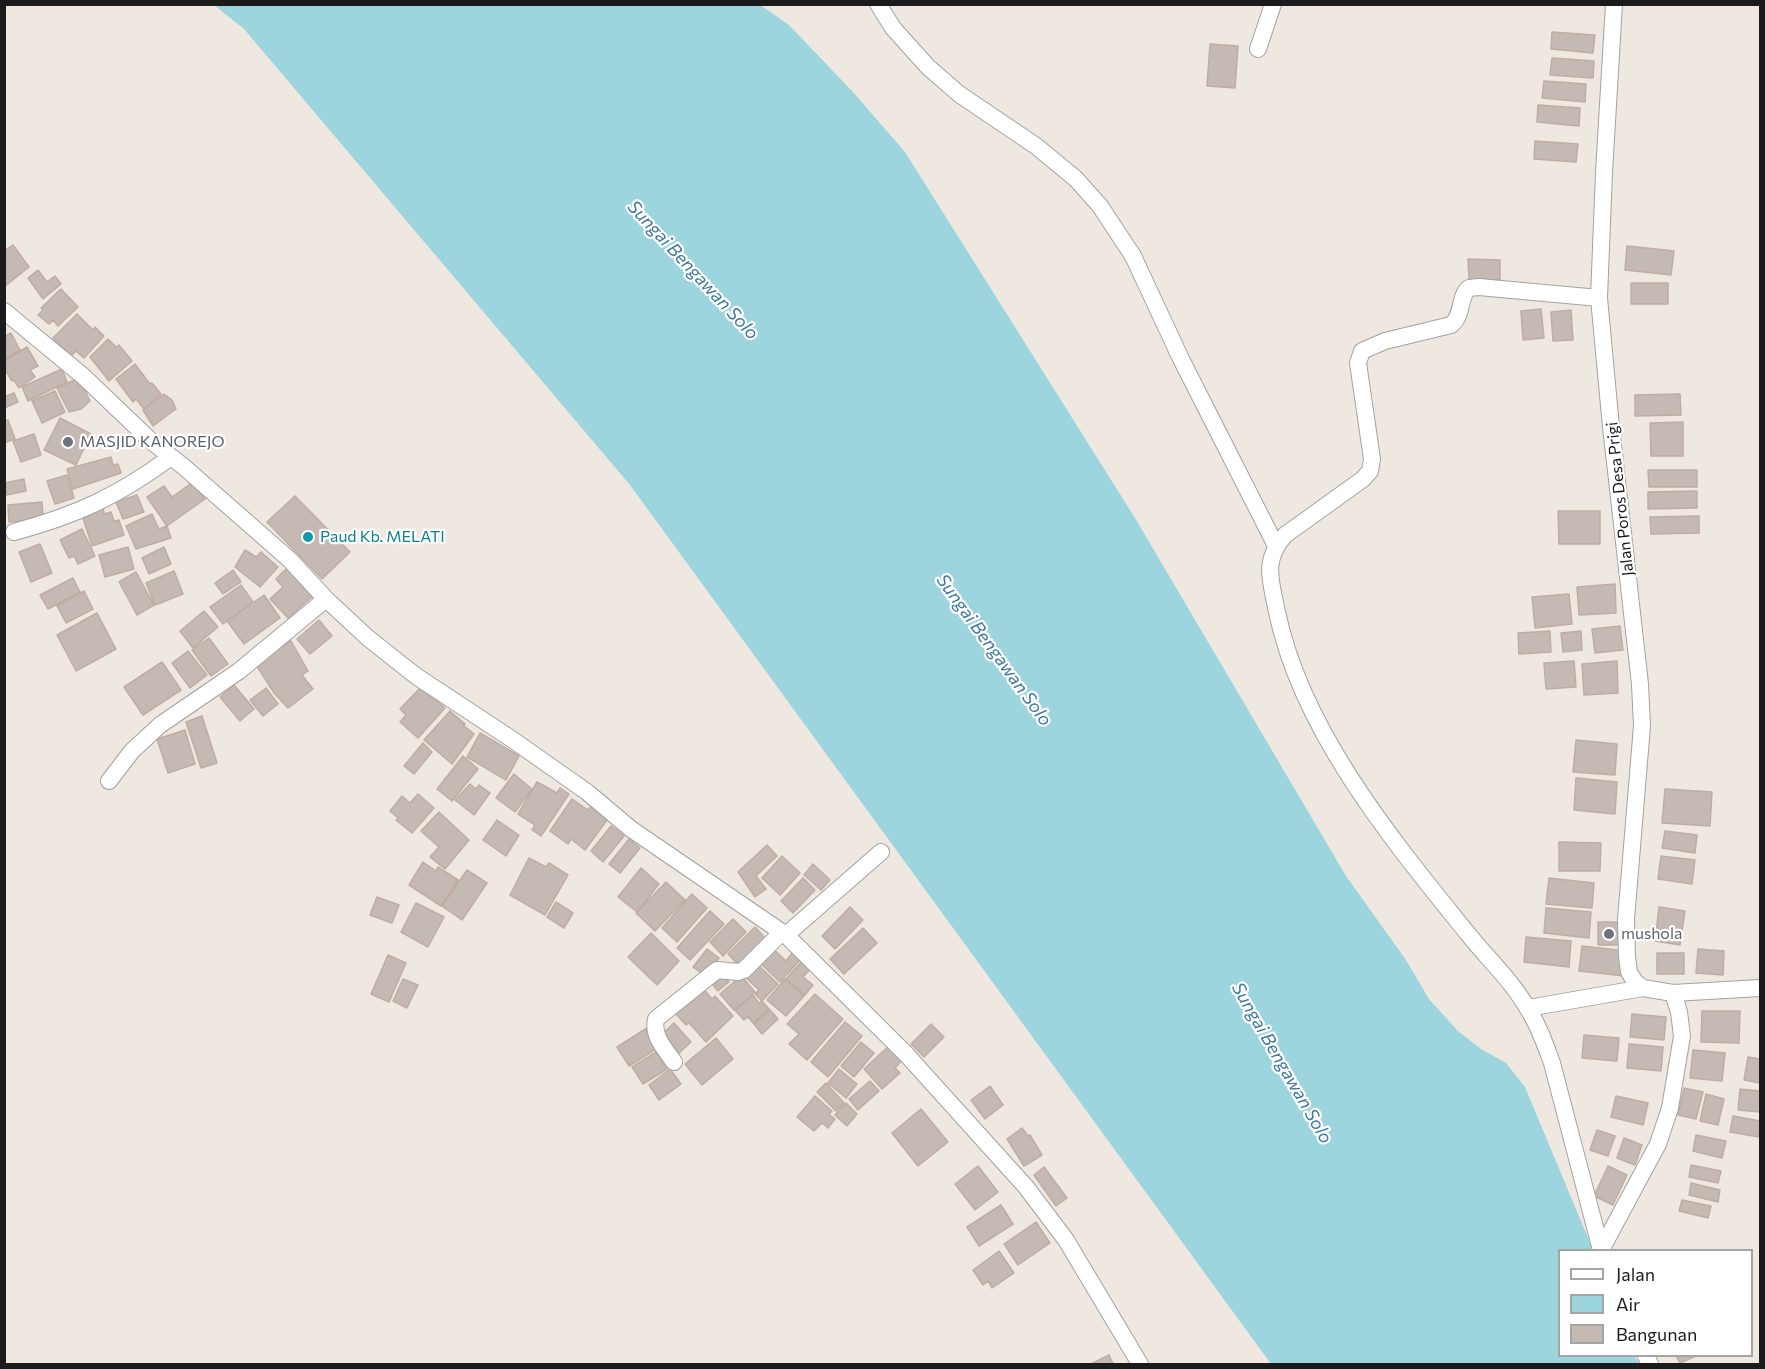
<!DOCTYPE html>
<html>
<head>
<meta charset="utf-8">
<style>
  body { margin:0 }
  #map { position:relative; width:1765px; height:1369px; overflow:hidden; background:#eee8e0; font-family:Commissioner,sans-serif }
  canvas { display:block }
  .frame { position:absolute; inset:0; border:6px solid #1b1b1b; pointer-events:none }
  .legend { position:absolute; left:1558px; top:1249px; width:195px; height:108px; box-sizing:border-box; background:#fff; border:2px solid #a4a4a4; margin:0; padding:8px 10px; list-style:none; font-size:18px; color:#1b1b1b }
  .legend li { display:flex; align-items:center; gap:12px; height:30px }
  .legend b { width:30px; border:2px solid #a4a4a4 }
</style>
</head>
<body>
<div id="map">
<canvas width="1765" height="1369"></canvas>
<div class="frame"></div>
<ul class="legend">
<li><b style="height:8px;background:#fff"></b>Jalan</li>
<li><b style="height:16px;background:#9dd5de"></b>Air</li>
<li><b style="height:16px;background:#c5b9b3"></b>Bangunan</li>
</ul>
</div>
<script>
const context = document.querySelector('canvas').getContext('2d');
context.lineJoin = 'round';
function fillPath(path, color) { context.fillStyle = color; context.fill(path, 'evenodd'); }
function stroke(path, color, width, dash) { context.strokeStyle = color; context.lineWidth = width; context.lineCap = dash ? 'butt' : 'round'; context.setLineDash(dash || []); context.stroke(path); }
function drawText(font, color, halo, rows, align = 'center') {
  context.font = font + ' Commissioner,sans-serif'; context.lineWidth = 4.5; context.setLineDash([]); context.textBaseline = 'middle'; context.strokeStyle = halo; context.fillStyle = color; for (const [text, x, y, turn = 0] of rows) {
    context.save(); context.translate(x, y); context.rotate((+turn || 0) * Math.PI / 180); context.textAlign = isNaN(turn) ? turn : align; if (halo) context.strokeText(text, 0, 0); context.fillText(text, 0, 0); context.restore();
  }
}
fillPath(new Path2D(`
  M759 4 789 25 852 91 905 152 1135 518 1346 876 1406 960 1429 999 1458 1031 1481 1049 1506 1063 1525 1087 1593 1250H1560V1356H1635L1639 1364H1271L630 485 244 29 214 5Z`), '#9dd5de');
const building = new Path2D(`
  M1552 32 1595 35 1593 53 1551 49Z
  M1210 44 1238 46 1235 88 1207 86Z
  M1552 58 1594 61 1593 78 1550 75Z
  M1544 81 1586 84 1585 102 1542 98Z
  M1538 105 1580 108 1579 126 1537 122Z
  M1535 141 1578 144 1576 162 1534 159Z
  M13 245 29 267 4 287V251Z
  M1627 246 1674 251 1671 275 1625 270Z
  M1468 259 1500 260V280L1469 279Z
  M38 270 47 282 55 276 61 284 43 299 28 278Z
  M1631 283H1668V304H1631Z
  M61 289 78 307 58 326 53 320 49 324 38 315 43 310 41 308Z
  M1541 309 1544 338 1523 340 1521 311Z
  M1571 310 1573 340 1553 341 1551 312Z
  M77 314 93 330 95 327 104 336 84 358 76 351 71 356 53 338Z
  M11 333 20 350 4 359V337Z
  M108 339 116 347 119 345 132 361 109 381 90 357Z
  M27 347 38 366 30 370 35 377 19 388 14 380 12 381 4 368V361Z
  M135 364 150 384 152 383 161 394 144 409 136 399 133 402 116 379Z
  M62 369 67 382 28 401 22 387Z
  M79 378 90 401 81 409 69 412 57 388Z
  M55 391 65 412 42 423 32 401Z
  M14 393 18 402 4 408V397Z
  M164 394 172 400 176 409 153 426 143 410Z
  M1680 394 1681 415 1635 416V395Z
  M60 418 91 434 76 465 44 450Z
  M8 420 15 439 4 443V421Z
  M1683 422V456H1651L1650 423Z
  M34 434 41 455 21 462 13 441Z
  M111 457 113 465 118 464 121 473 73 489 67 469Z
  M1648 470H1697V487H1649Z
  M67 475 74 498 55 504 47 481Z
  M24 479 26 491 7 495 5 483Z
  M193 482 205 499 167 526 147 497 164 486 172 497Z
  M1697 491V508L1648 509V492Z
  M137 495 144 512 123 519 116 502Z
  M295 496 350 552 322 579 267 522Z
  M42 502 43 519 9 522 8 505Z
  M103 505 104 514 111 512 114 521 119 520 124 535 92 546 83 518 90 516 88 508Z
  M1558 511H1600V544H1559Z
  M152 514 159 529 167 526 171 538 136 549 126 526Z
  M1699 516V533L1651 534 1650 517Z
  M82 529 95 556 78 564 74 556 69 558 60 540Z
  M40 544 52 573 31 582 19 552Z
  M128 547 134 569 105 577 99 555Z
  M164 547 171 564 149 574 142 558Z
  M245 550 256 557 261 552 278 567 260 587 235 567Z
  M289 566 314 595 288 618 270 599 283 587 276 579Z
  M233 570 241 582 223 594 215 583Z
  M174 571 183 594 155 605 146 583Z
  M136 572 154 605 137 615 119 582Z
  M73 578 80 592 48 609 40 595Z
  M1615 584 1616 613 1579 615 1577 587Z
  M241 585 253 602 223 624 210 607Z
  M84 591 93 609 66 623 57 606Z
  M1569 594 1572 624 1535 628 1532 597Z
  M264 595 280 618 244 644 227 621Z
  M204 611 218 627 193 648 180 631Z
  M97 613 116 649 76 671 57 635Z
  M319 620 332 636 310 654 297 639Z
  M1620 626 1623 650 1595 653 1592 629Z
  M1550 631 1551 652 1519 654 1518 633Z
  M1581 631 1582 650 1563 652 1561 633Z
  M209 638 228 664 211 676 192 650Z
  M291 641 308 671 302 675 313 689 288 708 274 693 255 663Z
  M188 651 207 675 190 688 172 663Z
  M1574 661 1576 687 1546 689 1544 663Z
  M1617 661 1618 693 1584 695 1582 664Z
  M162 662 181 690 143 715 124 687Z
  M234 685 254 709 240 721 220 697Z
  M421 687 445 708 418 738 400 722 406 715 400 709Z
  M266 688 278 704 263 716 250 700Z
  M450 711 465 724 463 725 474 734 452 764 424 740Z
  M202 716 217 763 201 768 186 722Z
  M185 730 195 764 168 773 157 739Z
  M480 733 519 756 506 780 467 757Z
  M1576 740 1617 744 1615 775 1573 772Z
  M423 743 432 752 414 774 404 766Z
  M463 756 478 769 452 801 437 789Z
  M514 774 532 789 515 812 496 798Z
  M1576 778 1617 782 1615 814 1574 810Z
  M537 782 557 793 560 788 569 794 541 836 532 830 535 825 518 814Z
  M470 784 476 789 479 785 490 793 474 815 455 800Z
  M1665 789 1712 792 1710 826 1662 823Z
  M418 794 434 808 412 833 396 820 398 818 390 811 402 796 410 803Z
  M572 799 588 810 594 803 610 816 585 850 571 839 568 844 550 831Z
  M439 812 469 840 445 869 430 857 439 847 421 831Z
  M497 820 519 835 506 856 483 840Z
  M611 826 624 836 603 862 591 851Z
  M1665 831 1697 835 1695 853 1662 848Z
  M629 839 640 848 620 873 609 864Z
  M1559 842 1601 843 1600 871H1559Z
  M767 845 777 856 756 876 766 889 755 897 738 872Z
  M782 856 800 873 780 895 762 878Z
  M1661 856 1695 860 1692 884 1658 879Z
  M529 858 546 867 549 863 568 875 545 915 510 895Z
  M423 862 436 871 438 867 458 880 441 906 409 885Z
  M813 864 830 880 821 890 804 875Z
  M641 868 659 884 637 912 618 897Z
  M467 870 487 883 462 920 442 906Z
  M803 878 815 890 793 913 781 901Z
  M1549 878 1594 883 1592 908 1546 904Z
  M666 882 685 900 655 931 636 913Z
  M692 894 707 908 677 942 662 928Z
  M377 897 399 905 392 923 370 915Z
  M556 902 573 913 564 928 547 917Z
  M416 903 444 917 428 947 401 932Z
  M850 907 863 920 835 949 822 936Z
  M1659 907 1685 911 1680 945 1655 941Z
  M1546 908 1591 912 1589 938 1544 933Z
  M710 911 724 924 690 960 677 948Z
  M733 919 746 932 723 956 710 942Z
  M1598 922H1620L1619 945H1598Z
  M755 927 767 940 740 967 728 954Z
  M863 928 877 943 844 974 830 959Z
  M651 933 679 961 657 985 628 957Z
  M1526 937 1571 941 1569 967 1524 962Z
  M1582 946 1626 951 1624 976 1579 971Z
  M771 947 786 961 794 951 802 958 780 982 758 961Z
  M707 949 719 958 705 976 693 967Z
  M1698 949 1724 951 1723 975 1696 973Z
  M1657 953H1684V974H1657Z
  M388 955 406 963 389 1002 371 994Z
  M803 960 812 967 803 977 813 985 805 995 786 979Z
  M755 962 778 984 762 1001 755 994 759 990 743 975Z
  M719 970 729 982 718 991 708 979Z
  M741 976 755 992 734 1010 720 994Z
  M403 979 418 985 407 1008 393 1001Z
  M785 979 804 996 786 1016 767 1000Z
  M701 986 712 999 715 996 733 1016 706 1042 689 1023 686 1025 673 1011Z
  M815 994 843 1019 807 1060 789 1044 799 1034 787 1024Z
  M753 995 759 1003 762 1001 769 1009 753 1023 748 1017 744 1020 735 1010Z
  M770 1010 778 1019 762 1034 754 1024Z
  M1702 1011H1740L1739 1043 1701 1042Z
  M1632 1014 1666 1017 1664 1040 1630 1037Z
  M845 1022 862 1036 828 1077 811 1062Z
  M674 1023 691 1042 677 1055 660 1036Z
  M931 1024 944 1037 924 1057 911 1044Z
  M647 1028 659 1047 629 1066 617 1047Z
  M1584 1035 1619 1038 1617 1061 1582 1058Z
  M716 1038 733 1059 702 1085 685 1064Z
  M861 1042 874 1053 854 1077 841 1066Z
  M1629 1044 1663 1047 1661 1071 1627 1068Z
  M889 1046 903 1059 895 1068 900 1073 882 1089 864 1069Z
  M1693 1050 1725 1053 1722 1081 1690 1078Z
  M656 1052 667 1069 643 1084 632 1067Z
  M1748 1057 1760 1059V1083L1744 1080Z
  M670 1069 681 1084 659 1100 649 1085Z
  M839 1069 857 1084 846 1098 828 1083Z
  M870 1081 879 1091 858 1110 849 1099Z
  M826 1083 844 1103 836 1111 817 1092Z
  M990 1086 1003 1105 985 1119 971 1100Z
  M1684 1088 1703 1092 1696 1119 1678 1115Z
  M1740 1089 1760 1091V1112L1738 1110Z
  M1706 1094 1724 1099 1718 1125 1700 1121Z
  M815 1096 832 1111 829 1114 835 1119 828 1128 822 1123 814 1131 797 1117Z
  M1616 1096 1648 1103 1643 1125 1611 1117Z
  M846 1103 857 1114 847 1126 835 1115Z
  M921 1109 948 1142 918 1166 892 1133Z
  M1733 1116 1760 1121 1759 1137 1730 1132Z
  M1022 1128 1028 1136 1030 1135 1042 1155 1024 1166 1007 1139Z
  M1597 1130 1615 1136 1608 1156 1590 1150Z
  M1696 1135 1726 1141 1722 1158 1693 1151Z
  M1624 1138 1642 1145 1635 1165 1617 1158Z
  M1691 1165 1721 1171 1718 1183 1689 1177Z
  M978 1166 998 1192 975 1210 955 1184Z
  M1608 1166 1627 1175 1613 1205 1594 1196Z
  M1044 1167 1067 1198 1056 1206 1034 1175Z
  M1691 1183 1720 1190 1718 1202 1689 1195Z
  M1682 1200 1711 1206 1708 1218 1679 1211Z
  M1001 1205 1013 1224 979 1246 967 1227Z
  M1036 1222 1050 1243 1018 1265 1004 1244Z
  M999 1251 1014 1273 992 1288 988 1281 983 1285 973 1270Z
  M1109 1355 1113 1364H1091Z
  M1676 1356H1696L1680 1363Z`);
fillPath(building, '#c5b9b3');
stroke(building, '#c0aca2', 1.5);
const street = new Path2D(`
  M878 4 893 28 928 67 959 94 1036 146 1076 179 1100 206 1133 256 1181 359 1276 546
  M1614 4 1604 172 1599 298 1611 427 1640 684 1642 726 1626 919 1627 957 1629 972 1635 982 1643 988
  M1258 49 1273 4
  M1599 298 1479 287 1469 288C1458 297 1464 315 1451 325L1385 341 1362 351 1358 363 1372 459 1370 471 1363 479 1285 535C1262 561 1271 581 1277 612 1302 732 1393 841 1468 934 1488 959 1512 981 1528 1009 1539 1026 1545 1044 1552 1063L1601 1250
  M4 311 83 376 150 440 184 467 290 560 326 599 368 638 416 676 513 740 587 792 631 829 786 935 906 1054 1026 1187 1066 1240 1140 1364
  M14 532C77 515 118 496 171 457
  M109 781 132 751 160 725 239 671 326 599
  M786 935 881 852
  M1528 1008 1643 988 1673 993 1760 988
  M674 1062C665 1049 652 1036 656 1019L717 970 738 972 744 970 782 932
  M1601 1250 1658 1144 1670 1108 1682 1036 1679 1012 1673 993
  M1646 1356 1650 1364`);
stroke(street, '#a2a2a2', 18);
stroke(street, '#fff', 16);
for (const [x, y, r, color] of [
  [68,442,6,"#6b7280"],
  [308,537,6,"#0f9aa8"],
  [1609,934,6,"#6b7280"]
]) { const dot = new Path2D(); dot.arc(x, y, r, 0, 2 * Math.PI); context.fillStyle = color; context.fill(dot); stroke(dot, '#fff', 2); }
drawText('16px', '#5b616d', '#fff', [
  ["MASJID KANOREJO",80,442],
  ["mushola",1621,934]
], 'left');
drawText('16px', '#1b1b1b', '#fff', [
  ["Jalan Poros Desa Prigi",1620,499,-96]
]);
drawText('16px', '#0d838f', '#fff', [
  ["Paud Kb. MELATI",320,537]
], 'left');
drawText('italic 18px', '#3f789f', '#fff', [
  ["Sungai Bengawan Solo",693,270,47],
  ["Sungai Bengawan Solo",994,650,54],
  ["Sungai Bengawan Solo",1282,1063,60]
]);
</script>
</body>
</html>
